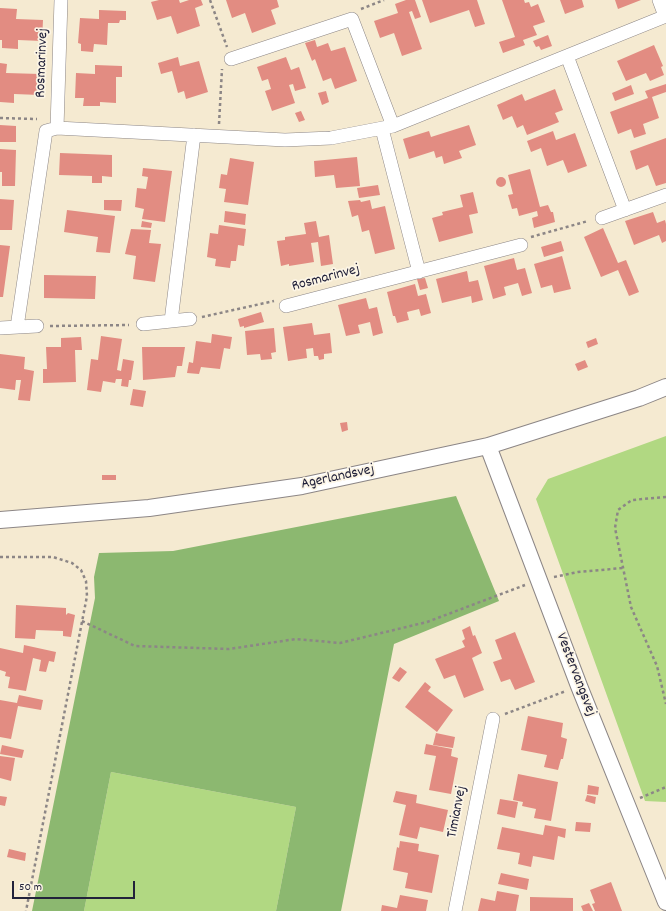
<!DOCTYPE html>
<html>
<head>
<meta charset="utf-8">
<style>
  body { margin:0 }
  #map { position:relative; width:666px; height:911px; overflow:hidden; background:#f5ead1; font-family:Dekko,sans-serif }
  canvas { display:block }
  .scale { position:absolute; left:12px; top:881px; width:123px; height:18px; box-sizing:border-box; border:2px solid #22223b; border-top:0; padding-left:5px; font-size:12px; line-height:14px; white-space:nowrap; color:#22223b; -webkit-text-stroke:3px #fcf5e5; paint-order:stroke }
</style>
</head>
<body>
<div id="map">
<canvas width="666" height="911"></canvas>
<div class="scale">50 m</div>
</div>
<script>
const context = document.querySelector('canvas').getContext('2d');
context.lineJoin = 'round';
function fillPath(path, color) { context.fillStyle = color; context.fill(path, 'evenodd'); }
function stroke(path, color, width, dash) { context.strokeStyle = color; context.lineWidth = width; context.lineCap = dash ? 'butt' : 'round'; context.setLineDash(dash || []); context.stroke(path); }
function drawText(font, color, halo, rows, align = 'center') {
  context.font = font + ' Dekko,sans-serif'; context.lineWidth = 3.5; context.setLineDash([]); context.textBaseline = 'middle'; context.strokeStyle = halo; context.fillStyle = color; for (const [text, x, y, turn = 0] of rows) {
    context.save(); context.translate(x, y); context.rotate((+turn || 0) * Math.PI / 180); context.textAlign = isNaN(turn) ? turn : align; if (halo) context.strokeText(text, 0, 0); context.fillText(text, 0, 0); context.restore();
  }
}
fillPath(new Path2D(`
  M666 436V802L645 801 536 499 548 479Z
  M111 772 296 807 276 911H84Z`), '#b1d882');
fillPath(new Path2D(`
  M456 496 499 601 394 644 341 911H276L296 807 111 772 84 911H32L95 598 94 577 99 553 173 551Z`), '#8cb870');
fillPath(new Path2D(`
  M159 0H179L180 3 189 0H201L203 5 195 8 200 26 177 34 171 16 157 20 151 2Z
  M226 0H277L279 7 271 10 276 24 252 33 245 13 232 18Z
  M406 0H415L421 17 415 19 412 11 409 12 422 49 402 56 394 33 380 38 374 21 398 13 395 4Z
  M422 0H477L485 24 475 27 469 10 430 23Z
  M502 0H524L525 3 529 2 531 7 538 4 545 22 533 26 537 35 523 40 525 45 503 53 499 42 515 37Z
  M560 0H582L584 7 565 14Z
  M615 0H641L618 9Z
  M0 8 17 9 16 19 43 20 42 41 18 40V49L2 48V40H0Z
  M99 10 126 11V20H120L119 23H108L107 45 94 44 93 52 81 51V44L78 43 80 18 99 19Z
  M548 35 552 46 541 50 539 46 536 47 533 41Z
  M315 40 317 47 328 43 331 51 345 47 357 81 335 89 331 78 323 81 315 59 312 61 305 43Z
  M654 45 663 66 661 67 664 75 650 81 646 73 626 81 617 61Z
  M178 57 180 66 199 61 208 92 186 99 184 91 178 93 172 71 161 74 158 63Z
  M286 57 291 70 299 67 306 88 295 91 293 84 289 85 295 103 272 111 265 91 271 89 268 79 262 81 257 67Z
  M0 63 7 64 6 73 40 74V95L14 94V103L0 102Z
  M95 65 122 66V77H116V103L100 102V106H83L84 98H75L76 73 95 74Z
  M666 84V92L652 97 659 118 643 124 646 134 634 138 631 129 618 134 610 112 648 98 645 91Z
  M631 85 634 94 615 101 612 93Z
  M555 89 563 110 555 113 559 122 527 135 523 125 517 128 512 116 503 120 497 105 522 94 525 101Z
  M326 91 329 102 322 105 318 93Z
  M301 111 305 120 299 122 295 113Z
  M0 125 16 126V142H0Z
  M469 125 476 145 459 151 462 158 444 164 442 156 436 158 434 151 409 159 403 139 429 131 431 137Z
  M553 131 556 140 575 133 587 166 568 173 563 160 547 166 541 148 531 152 527 141Z
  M666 138V183L656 186 648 165 636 170 630 151Z
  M0 149 16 150 15 186H2V172H0Z
  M60 153 112 155V177L102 176V183H92V176L59 175Z
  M357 157 360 186 336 188 334 175 315 177 314 161Z
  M230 158 254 162 248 205 224 202 226 189 219 188 221 174 227 175Z
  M143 168 172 171 165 222 142 219 144 209 135 207 137 188 146 189 148 177 142 176Z
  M530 169 540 207 548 205 551 212H553L555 222 534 228 532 218 538 216 537 211 519 216 517 208 512 209 508 195 513 194 508 175Z
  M496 182a5 5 0 1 1 10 0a5 5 0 1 1-10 0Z
  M378 185 380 195 359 198 357 188Z
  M473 192 478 213 469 215 473 233 439 242 432 218 443 215 442 212 463 207 460 195Z
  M0 199 14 200 12 230H0Z
  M104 200H122L121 211 104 210Z
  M360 200 361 202 370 200 372 209 385 206 395 249 375 254 369 230 362 232 358 215 352 217 348 201Z
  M67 210 115 216 110 253 96 252 98 237 64 232Z
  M225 211 246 214 245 225 224 222Z
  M653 212 657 223 665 220 666 224V241L662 243 659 235 634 245 625 221Z
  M142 221 152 223 151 228 141 227Z
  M316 221 319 237 329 235 333 264 321 266 318 242 311 243 314 262 289 266V264L281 266 277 241 285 240V237L306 234 304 223Z
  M219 225 246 229 244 246 238 245 236 261H231L230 268 215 266 216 259 207 257 210 233 218 234Z
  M603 228 618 263 626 260 639 292 629 296 618 270 601 277 584 237Z
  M131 229 151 230 149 243 161 244 155 282 133 279 136 256 125 254Z
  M561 241 564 251 544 257 541 247Z
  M0 245 10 246 3 297H0Z
  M562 256 571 289 554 293 552 285 541 288 534 264Z
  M514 258 517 270 525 268 532 293 522 296 518 283 504 287 506 295 493 299 484 266Z
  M467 271 469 282 478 280 483 300 472 303 471 296 442 303 436 279Z
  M44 275 96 276 95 299 44 298Z
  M425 278 428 288 420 290 417 279Z
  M415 284 418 296 426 294 431 313 421 316 419 309 407 312 409 320 397 323 395 316H393L387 292Z
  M366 298 369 309 377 307 383 333 373 336 370 322 358 325 360 333 346 336 338 305Z
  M261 312 264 322 244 328V326L240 327 238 319Z
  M312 323 314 335 330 333 332 353 324 354V359L319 360 318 356H314L313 348 306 349 307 358 288 361 283 327Z
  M274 328 276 352 271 353 272 359 261 360 260 354 247 355 245 331Z
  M212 334 232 337 230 349 224 348 220 369 201 367 199 374 187 373 189 362 193 363 196 341 211 343Z
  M101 336 122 339 117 370 121 371 123 359 134 361 131 380H129L128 387 121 386 122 379H116L115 383 103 381 101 392 87 390 91 359 98 360Z
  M81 337 82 350H75L76 382 43 383V369H47L46 347H61V338Z
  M596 338 598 344 588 348 586 342Z
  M142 347H185L182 366H177L175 377 143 380Z
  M0 354 25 357 24 369 34 371 30 401 18 400 21 380H16L15 390 0 388Z
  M585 360 588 367 578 371 575 364Z
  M133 389 146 391 143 407 130 405Z
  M347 422 348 430 342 432 340 423Z
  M102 475H116V480H102Z
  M16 605 66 608V615L68 613 75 615 71 637 63 636V631L36 630 35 639 15 638Z
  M470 626 473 636 475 635 482 653 472 658 484 690 464 698 455 675 444 679 435 659 465 647 462 641 465 639 462 630Z
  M515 632 535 682 515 690 510 679 501 682 493 662 502 659 495 640Z
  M24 645 56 652 54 662 49 661 46 672 39 671 41 660 33 658 26 691 8 688 10 677 5 676 6 672 0 670V648L23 653Z
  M400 667 407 672 399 682 392 678Z
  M425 682 431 687 428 691 453 710 437 732 405 707Z
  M19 695 43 700 41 710 18 706 11 739 0 737V700L17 703Z
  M528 716 563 723 561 737 567 739 563 759H561L558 770 544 767 547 755 521 750Z
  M436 733 455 737 453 748 433 745Z
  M426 744 452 749 451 756 458 758 451 794 429 790 436 756 424 754Z
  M2 745 24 750 22 758 0 754Z
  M0 756 15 758 11 781 0 778Z
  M518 774 558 782 551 821 534 818 536 809 522 806 523 802 513 800Z
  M588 785 599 787 598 795 587 794Z
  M396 791 417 795 416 803 448 810 443 832 420 827 417 839 399 835 406 805 393 802Z
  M587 795 596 797 595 804 585 801Z
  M0 796 7 797 5 806 0 805Z
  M500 799 518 802 515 818 497 814Z
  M576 822 591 823 590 832 575 831Z
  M545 825 566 829 565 838 558 836 554 860 533 856 531 867 518 864 520 853 497 849 502 827 543 835Z
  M400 841 419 844 418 851 439 855 432 893 405 888 408 873 393 870 397 847 399 848Z
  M9 849 26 853 25 861 7 857Z
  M501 873 529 879 527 890 498 884Z
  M611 882 622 911H595L592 904 595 903 590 890Z
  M497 891 519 895 516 911H478L481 898 495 901Z
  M400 895 428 900 426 911H381L382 905 397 908Z
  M530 897 573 898V911H530Z
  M589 903 593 911H583L581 906Z`), '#e28c82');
const minor = new Path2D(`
  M659 0 665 16
  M567 56 625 210
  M231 59 352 19 393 126
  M57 128 61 0
  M382 129 419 272
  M602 218 666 195
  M286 306 521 245
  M171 321 194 135
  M143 324 190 319
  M17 327 46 131 57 128 285 140 331 138 393 126 666 16
  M0 328 37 326
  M455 911 493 719`);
const tertiary = new Path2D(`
  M488 446 579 686 666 902
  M0 520 149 508 302 486 488 446 639 398 666 387`);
stroke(minor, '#8c8686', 14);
stroke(tertiary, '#8c8686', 18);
stroke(new Path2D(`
  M210 0 227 47
  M361 9 384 0
  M0 118 37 119
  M219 124 222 69
  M531 237 588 221
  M202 317 274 301
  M50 326 129 325
  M666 497 632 500 618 510 615 528 631 607 657 666 666 704
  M0 557H53L72 563 81 570 86 581 87 596 26 911
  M554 577 578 572 623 568
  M82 621 135 646 229 649 296 639 340 643 427 622 525 585
  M505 714 566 691
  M640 798 666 787`), '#8c8686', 2.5, [3, 3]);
stroke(minor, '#fff', 13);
stroke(tertiary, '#fff', 16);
drawText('15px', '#22223b', '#fcf5e5', [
  ["Rosmarinvej",43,63,-88],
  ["Rosmarinvej",326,279,-15],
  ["Agerlandsvej",338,478,-12],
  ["Vestervangsvej",575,675,69],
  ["Timianvej",458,812,-79]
]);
</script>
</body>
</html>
